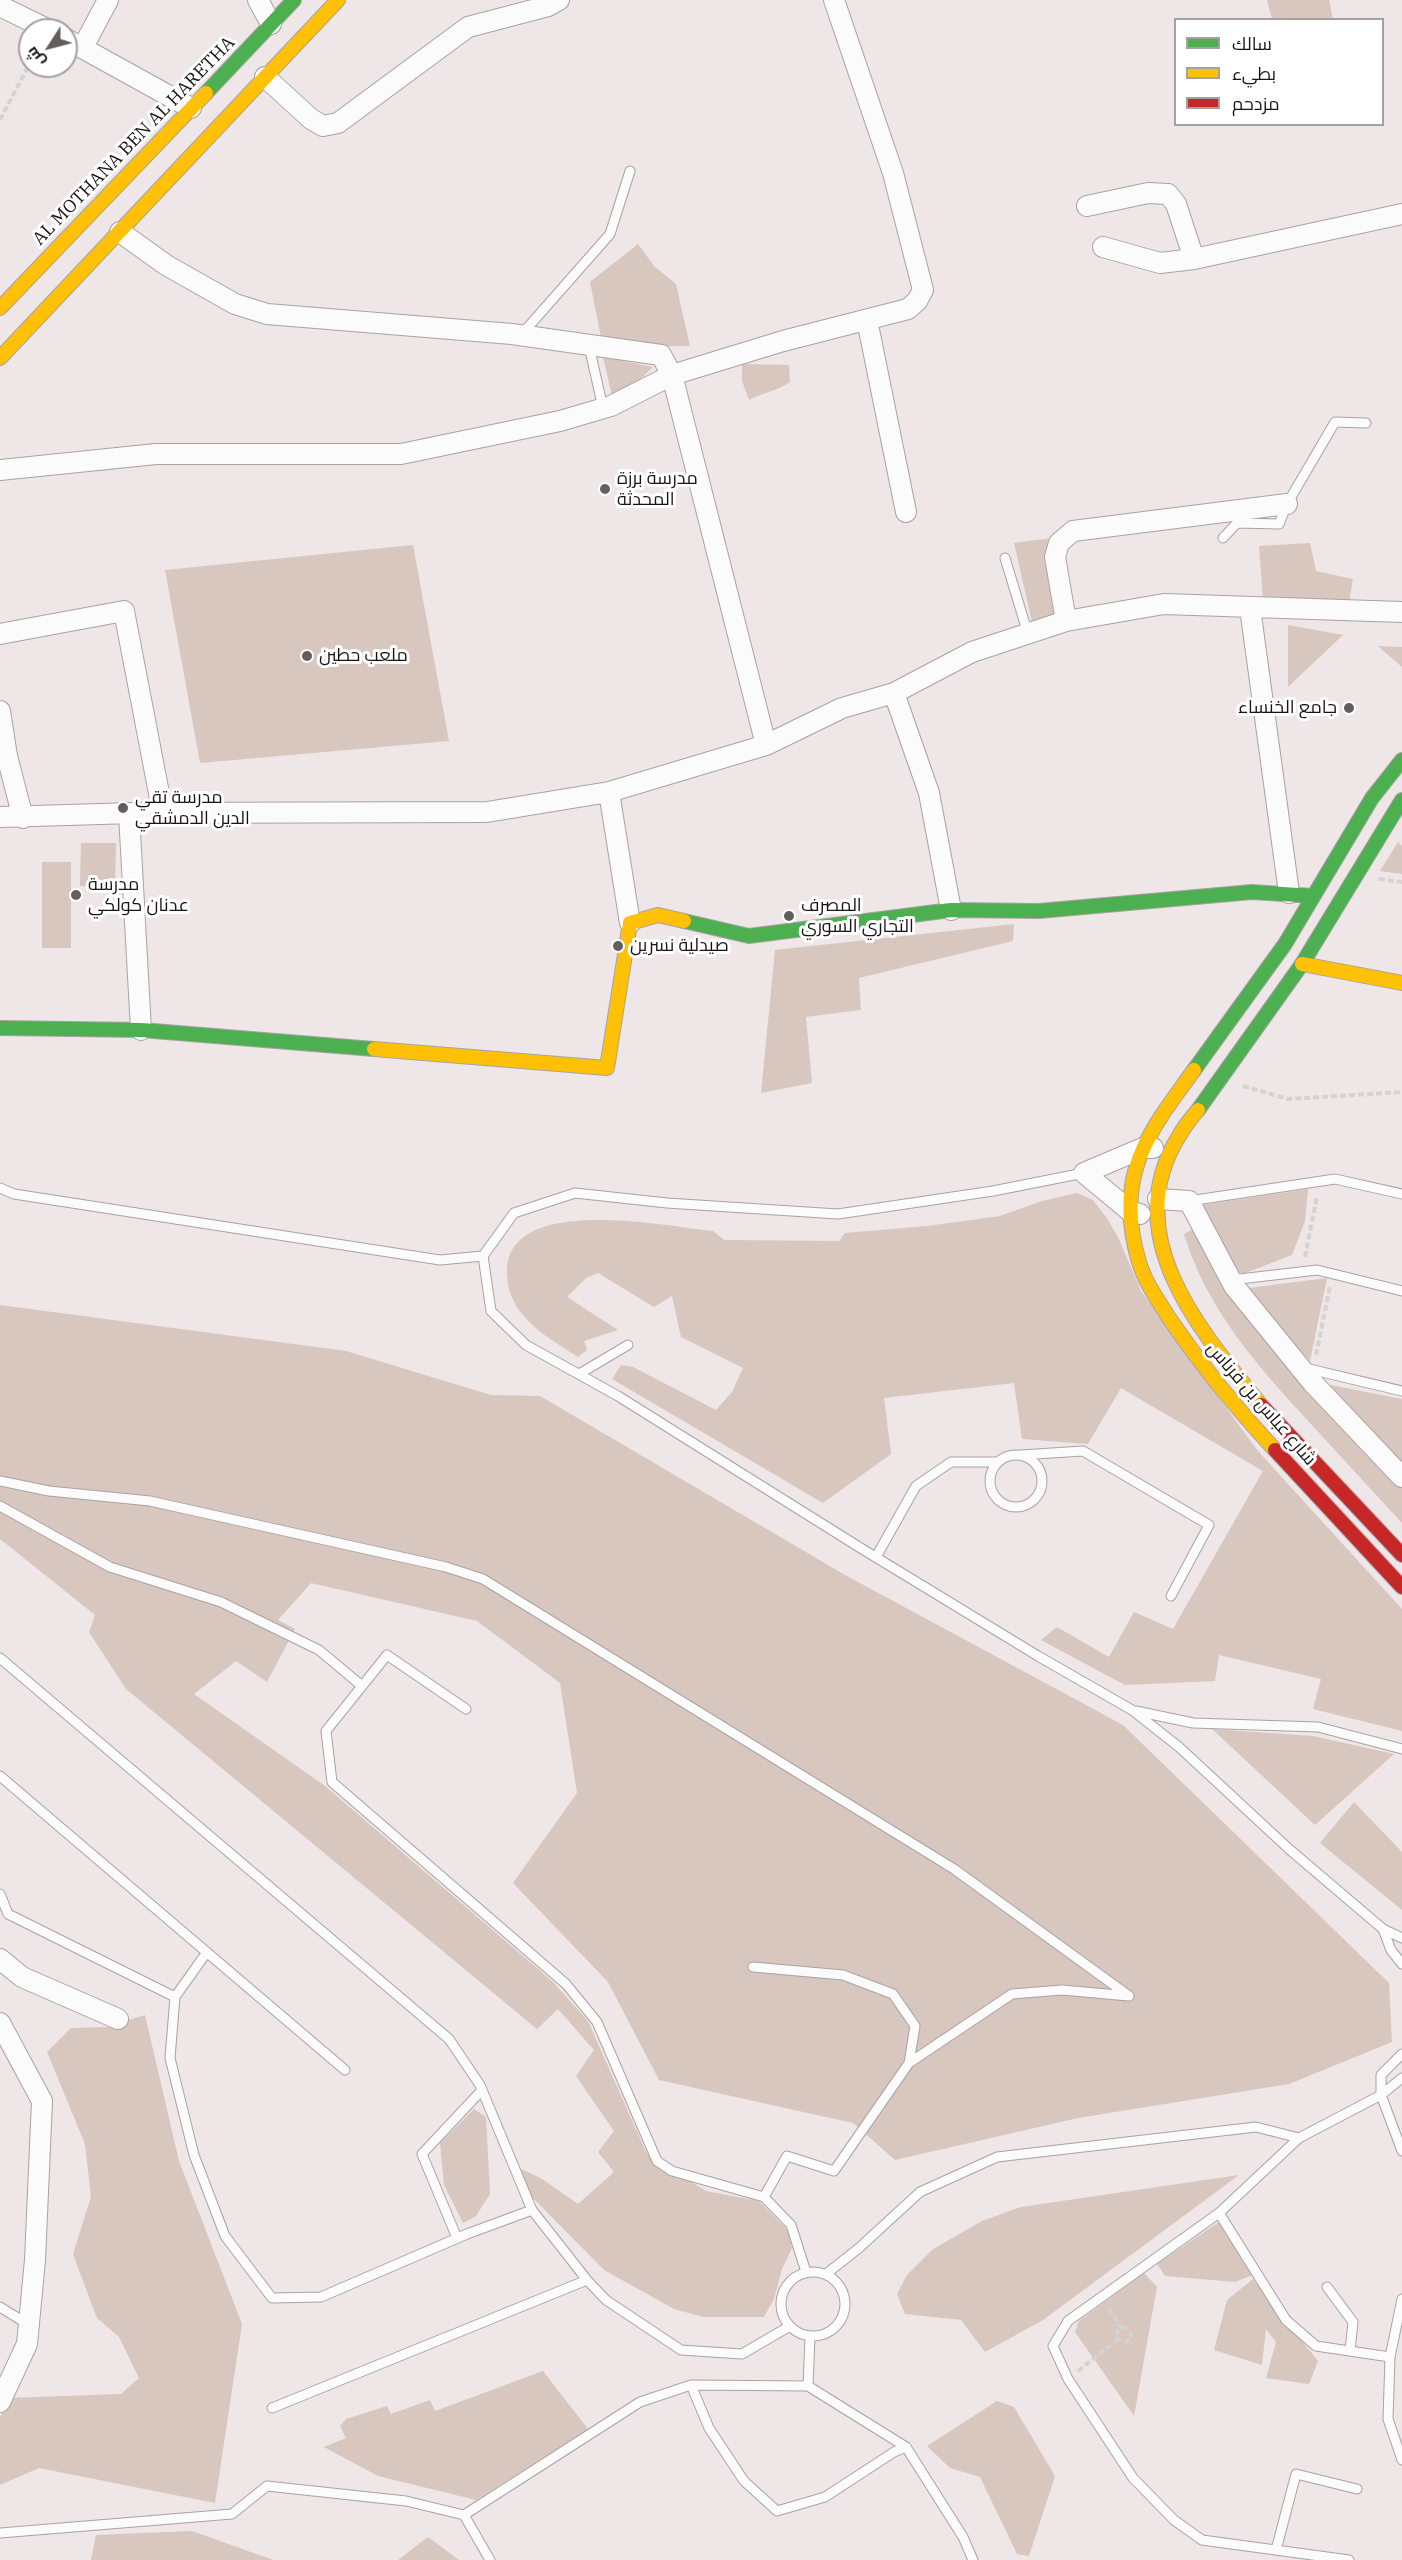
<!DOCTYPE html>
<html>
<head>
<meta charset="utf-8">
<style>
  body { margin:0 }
  #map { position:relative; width:1402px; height:2560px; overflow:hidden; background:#eee6e7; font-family:"IBM Plex Serif",Cairo,serif }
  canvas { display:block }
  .legend { position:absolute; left:1174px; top:18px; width:210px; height:108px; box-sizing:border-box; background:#fff; border:2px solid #a3a1a1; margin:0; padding:8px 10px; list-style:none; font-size:18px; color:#181314 }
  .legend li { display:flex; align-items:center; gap:12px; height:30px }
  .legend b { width:30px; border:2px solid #a3a1a1 }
  .north { position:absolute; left:18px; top:18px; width:60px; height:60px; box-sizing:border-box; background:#fff; border:2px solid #a3a1a1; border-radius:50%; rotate:234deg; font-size:16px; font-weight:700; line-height:24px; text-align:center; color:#181314 }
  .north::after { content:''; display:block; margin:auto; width:21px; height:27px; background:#635d5e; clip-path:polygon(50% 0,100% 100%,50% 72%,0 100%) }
</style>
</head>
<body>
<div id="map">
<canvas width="1402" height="2560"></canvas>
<ul class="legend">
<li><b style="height:8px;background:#4caf50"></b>سالك</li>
<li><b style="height:8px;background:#ffc107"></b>بطيء</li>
<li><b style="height:8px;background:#c62828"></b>مزدحم</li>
</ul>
<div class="north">ش</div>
</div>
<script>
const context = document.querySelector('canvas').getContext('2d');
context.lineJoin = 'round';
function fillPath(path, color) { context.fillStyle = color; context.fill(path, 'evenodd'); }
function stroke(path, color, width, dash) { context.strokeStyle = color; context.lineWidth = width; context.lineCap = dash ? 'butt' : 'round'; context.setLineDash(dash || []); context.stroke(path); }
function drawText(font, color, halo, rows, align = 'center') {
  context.font = font + ' "IBM Plex Serif",Cairo,serif'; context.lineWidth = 6; context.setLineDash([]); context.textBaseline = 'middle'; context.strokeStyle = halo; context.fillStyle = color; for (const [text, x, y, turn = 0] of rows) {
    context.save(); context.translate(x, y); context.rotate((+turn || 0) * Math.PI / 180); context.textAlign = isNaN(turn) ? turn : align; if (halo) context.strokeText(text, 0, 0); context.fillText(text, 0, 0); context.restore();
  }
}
fillPath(new Path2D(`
  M1267 0H1329L1333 19H1272Z
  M638 244 654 266 676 284 690 346 603 347 590 282Z
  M603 357 653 367 625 394 612 396Z
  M742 364 789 365 790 382C775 392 764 392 749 400L742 381Z
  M1052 538 1069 615 1032 622 1014 543Z
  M1310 543 1316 571 1353 579 1349 603 1263 599 1259 546Z
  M413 545 449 741 200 763 165 570Z
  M1288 625 1343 635 1288 687Z
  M1378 646 1402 647V667Z
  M1398 842 1402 846V874L1380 871Z
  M81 843H116L115 886H80Z
  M42 862H71V948H42Z
  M1014 924 1013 941 859 978 861 1010 806 1017 812 1083 761 1093 775 950Z
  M1308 1189 1305 1221 1292 1255 1243 1274 1226 1265 1202 1205Z
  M1077 1193 1093 1200 1106 1217 1118 1237 1141 1291 1257 1450 1402 1609V1731L1313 1709 1321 1679 1219 1655 1215 1681 1125 1685 1041 1640 1057 1627 1109 1657 1134 1612 1173 1629 1263 1471 1121 1388 1088 1444 1022 1439 1014 1383 884 1398 891 1454 823 1503 612 1379 621 1365 633 1367 716 1410 732 1392 743 1368 681 1337 672 1296 654 1307 598 1273 586 1278 567 1297 618 1330 584 1341 587 1350 578 1357C546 1336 509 1317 507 1275 503 1192 665 1226 713 1231L724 1240 839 1241 845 1233 927 1226 1000 1216 1042 1201Z
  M1196 1227 1227 1292 1270 1347 1402 1487V1523C1371 1489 1340 1456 1309 1422 1257 1365 1207 1310 1184 1234Z
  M1327 1278 1310 1361 1241 1289Z
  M0 1305 346 1351 491 1395 540 1396 845 1575 1123 1725 1389 1983 1392 2042 1289 2084 1078 2118 895 2160 853 2123 659 2080 608 1982 513 1883 577 1793 560 1683 477 1621 311 1583 278 1620 295 1629 267 1682 236 1661 194 1694 325 1786 552 1981 588 2021 647 2154 706 2191 759 2201 789 2232 792 2248 782 2269 774 2299 764 2317H703L674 2309 604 2270 523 2188 522 2169 542 2179 578 2204 614 2172 598 2152 614 2131 576 2076 594 2050 558 2009 537 2029 126 1689 89 1632 95 1615 0 1539Z
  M1325 1384 1402 1399V1462Z
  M1212 1729 1313 1736 1394 1754 1315 1825Z
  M1354 1802 1402 1852V1910L1320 1843Z
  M145 2015 179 2161 242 2324 215 2503 39 2468 0 2485V2418L8 2398 121 2394 139 2378 119 2337 97 2318 73 2254 91 2197 85 2144 47 2052 71 2028 107 2027Z
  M474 2109 486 2117 490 2194 476 2216 463 2223 444 2185 440 2143Z
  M1239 2175 1043 2320 985 2352 961 2320 905 2314 897 2294 907 2275 933 2249 982 2221 1021 2207Z
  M1219 2222 1253 2275 1235 2282 1165 2276 1157 2264Z
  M1144 2273 1157 2287 1134 2416 1075 2332 1079 2321Z
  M1253 2279 1318 2361 1309 2384 1266 2378 1276 2342 1266 2329 1262 2365 1214 2350 1227 2300Z
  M543 2371 588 2429 476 2500 378 2476 324 2447 346 2438 340 2426 346 2419 387 2406 391 2414 430 2400 435 2411Z
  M997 2401 1014 2407 1055 2476 1029 2556 1017 2554 980 2477 950 2468 927 2446Z
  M192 2531 273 2560H91L96 2535Z
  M428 2537 459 2560H398Z`), '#d7c7be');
const lane = new Path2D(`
  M522 334 610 234 630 171
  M589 346 603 408
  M1223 538 1237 523 1279 524 1287 504 1335 422 1366 423
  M1005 558 1028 634
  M1084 1173 993 1191 838 1214 667 1203 575 1193 514 1213 483 1256 491 1311 526 1345 618 1396 859 1547 1038 1656 1132 1710 1179 1747 1289 1849 1383 1929 1402 1938
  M0 1188 14 1194 440 1260 483 1256
  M1189 1201 1335 1179 1402 1194
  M1231 1280 1317 1270 1402 1291
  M1305 1368 1402 1391
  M579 1374 628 1345
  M990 1481a26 26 0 1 1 52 0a26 26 0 1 1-52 0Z
  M1021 1455 1083 1451 1209 1525 1171 1596
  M0 1481 49 1491 150 1501 446 1567 483 1579 954 1869 1129 1996 1062 1990 1012 1994 909 2063
  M0 1506 110 1567 221 1602 319 1650 362 1686
  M876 1557 916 1486 951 1462H997
  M0 1658 449 2039 480 2085 532 2210 587 2280 606 2300 681 2350 742 2354 790 2326
  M466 1709 387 1655 326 1731 332 1782 566 1984 597 2022 657 2161 672 2171 764 2197 791 2225 806 2272
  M1136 1711 1193 1723 1318 1727 1402 1749
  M0 1776 345 2070
  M0 1894 8 1914 175 1997
  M1383 1929 1391 1950 1402 1964
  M207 1952 175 1997 170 2058 194 2155 225 2236 272 2298 321 2297 467 2234 532 2210
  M753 1967 843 1975 893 1994 915 2026 909 2063 834 2171 787 2156 764 2197
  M1402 2054 1381 2075V2095L1402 2151
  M1219 2213 1286 2320 1316 2346 1390 2357
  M457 2238 422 2154 482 2090
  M781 2304a32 32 0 1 1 64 0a32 32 0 1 1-64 0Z
  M826 2274 859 2248 920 2192 997 2157 1256 2127 1299 2138
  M1327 2287 1353 2322 1350 2351
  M1402 2299 1390 2357 1388 2419 1402 2460
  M0 2307 29 2325
  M691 2385 709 2428 744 2481 777 2511 825 2497 894 2452 906 2447
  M808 2386 810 2336
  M272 2408 587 2280
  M464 2515 490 2560
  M0 2533 232 2514 267 2486 406 2501 464 2515 640 2402 691 2385 808 2386 906 2447 963 2537 973 2560
  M1276 2550 1296 2474 1357 2489
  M1349 2560 1202 2540 1174 2520 1133 2478 1068 2379 1053 2346 1068 2321 1219 2213 1299 2138 1381 2095 1402 2078`);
const street = new Path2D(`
  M258 0 271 24
  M0 6 49 30
  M66 39 191 108
  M83 47 108 0
  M265 77 311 119 323 126 338 123 468 27 548 6 559 0
  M1087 206 1148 193 1168 194 1176 204 1194 259
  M1103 247 1160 263 1194 259 1402 214
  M867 320 906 512
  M0 470 156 454H401L560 421 611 406 672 375 661 355 512 334 267 314 235 304 166 265 120 232
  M1250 608 1289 893
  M1066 621 1055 557 1059 543 1073 531 1287 504
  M0 634 124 611 163 814
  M894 693 929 793 951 910
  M0 711 7 756 23 818
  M766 745 672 375 783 341 908 309 917 301 923 290 893 173 834 0
  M609 792 630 923
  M129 814 141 1030
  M0 817 134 813 487 812 609 792 766 745 842 708 894 693 972 652 1066 621 1164 604 1402 612
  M1158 1199 1189 1201 1234 1286 1312 1382 1402 1477
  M1140 1214 1130 1211 1084 1173 1143 1148H1153
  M0 1959 22 1977 118 2019
  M0 2023 42 2101 35 2260 27 2344 0 2402`);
const fast = new Path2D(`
  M206 93 294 0
  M684 921 749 936 951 910 1039 911 1252 892 1313 896
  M0 1028 141 1030 374 1049
  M1194 1070 1285 944 1372 798 1402 760
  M1198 1110 1302 964 1402 800`);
const slow = new Path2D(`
  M0 308 206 93
  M0 358 338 0
  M1302 964 1402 983
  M374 1049 607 1068 630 923 658 915 684 921
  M1194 1070C1172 1101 1147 1131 1136 1168 1127 1198 1130 1232 1139 1262 1145 1283 1158 1300 1169 1318 1201 1365 1236 1408 1275 1450
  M1198 1110C1191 1118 1184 1127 1179 1136 1117 1235 1200 1331 1261 1405`);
const jam = new Path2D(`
  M1261 1405 1402 1555
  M1275 1450 1402 1587`);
stroke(lane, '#a9a2a3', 11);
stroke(street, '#a9a2a3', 22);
stroke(fast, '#a9a2a3', 16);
stroke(slow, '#a9a2a3', 16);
stroke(jam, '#a9a2a3', 16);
stroke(new Path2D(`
  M0 120 30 63
  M1379 879 1402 882
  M1243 1086 1288 1099 1402 1092
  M1305 1257 1317 1196
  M1316 1355 1330 1286
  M1109 2309 1122 2328
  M1117 2335a7 7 0 1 1 14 0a7 7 0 1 1-14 0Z
  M1078 2371 1118 2339`), '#d4d2d3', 4, [6, 3]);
stroke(lane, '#fcfbfb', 9);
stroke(street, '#fcfbfb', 20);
stroke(fast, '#4caf50', 14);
stroke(slow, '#ffc107', 14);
stroke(jam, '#c62828', 14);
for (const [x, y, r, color] of [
  [605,489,6,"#635d5e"],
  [307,656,6,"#635d5e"],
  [1349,708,6,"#635d5e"],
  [123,808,6,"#635d5e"],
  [76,895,6,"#635d5e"],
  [789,916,6,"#635d5e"],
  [618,946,6,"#635d5e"]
]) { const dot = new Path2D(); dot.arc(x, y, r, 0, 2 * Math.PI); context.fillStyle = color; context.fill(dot); stroke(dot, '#fff', 2); }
drawText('18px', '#181314', '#fff', [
  ["AL MOTHANA BEN AL HARETHA",134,141,-46],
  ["شارع عباس بن فرناس",1261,1404,49]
]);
drawText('18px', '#181314', '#fff', [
  ["مدرسة برزة",617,479],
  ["المحدثة",617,500],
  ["ملعب حطين",319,656],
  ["جامع الخنساء",1337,708,"right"],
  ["مدرسة تقي",135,798],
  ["الدين الدمشقي",135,819],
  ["مدرسة",88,885],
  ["عدنان كولكي",88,906],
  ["المصرف",801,906],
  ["التجاري السوري",801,927],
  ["صيدلية نسرين",630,946]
], 'left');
</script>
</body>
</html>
